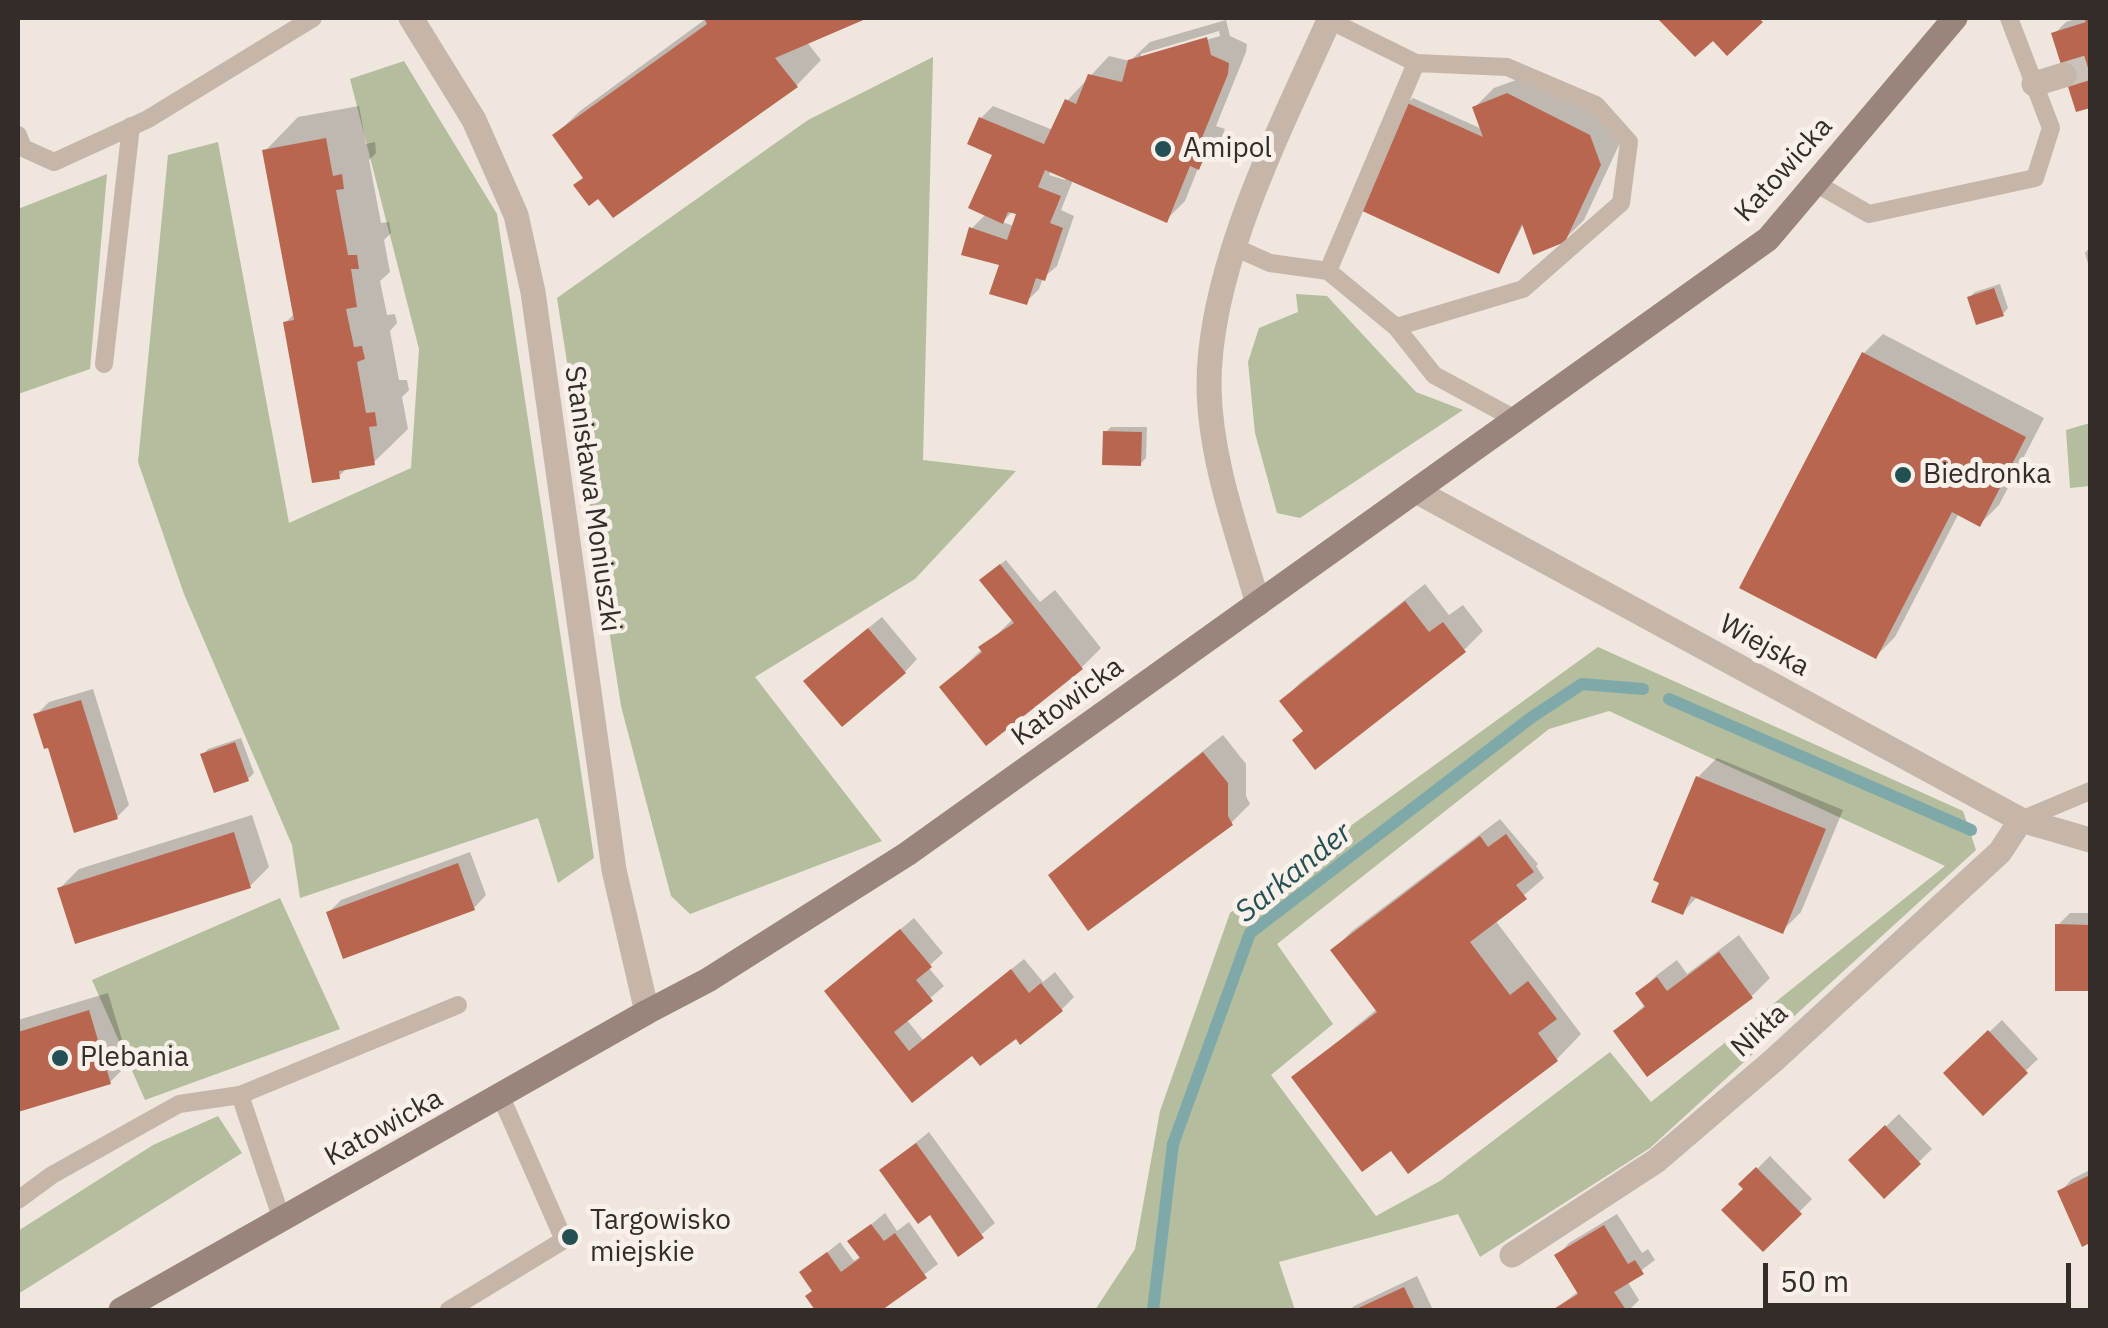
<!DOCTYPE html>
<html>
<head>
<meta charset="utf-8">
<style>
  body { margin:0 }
  #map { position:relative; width:2108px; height:1328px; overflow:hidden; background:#efe6dd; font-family:"IBM Plex Sans",sans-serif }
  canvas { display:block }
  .frame { position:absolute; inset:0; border:20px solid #342c29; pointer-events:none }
  .scale { position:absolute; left:1763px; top:1263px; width:308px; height:45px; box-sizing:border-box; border:5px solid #342c29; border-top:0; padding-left:12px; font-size:30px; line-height:35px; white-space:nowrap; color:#342c29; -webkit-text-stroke:8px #f8f0e9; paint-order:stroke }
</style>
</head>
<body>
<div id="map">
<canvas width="2108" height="1328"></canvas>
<div class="frame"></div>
<div class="scale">50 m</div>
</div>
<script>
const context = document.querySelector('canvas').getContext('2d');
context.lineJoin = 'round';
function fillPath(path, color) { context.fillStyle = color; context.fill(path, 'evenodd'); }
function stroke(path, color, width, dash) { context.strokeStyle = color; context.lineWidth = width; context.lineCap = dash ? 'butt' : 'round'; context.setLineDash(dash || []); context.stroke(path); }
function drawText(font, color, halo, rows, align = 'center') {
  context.font = font + ' "IBM Plex Sans",sans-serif'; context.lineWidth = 10; context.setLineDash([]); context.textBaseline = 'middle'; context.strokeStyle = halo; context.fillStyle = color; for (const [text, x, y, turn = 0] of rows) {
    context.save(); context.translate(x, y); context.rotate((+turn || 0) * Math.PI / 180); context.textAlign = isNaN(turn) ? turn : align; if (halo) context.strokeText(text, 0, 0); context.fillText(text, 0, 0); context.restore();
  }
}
fillPath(new Path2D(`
  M933 57 923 460 1016 471 915 579 755 677 882 841 690 914 671 896 621 706 557 298 808 120Z
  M404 61 497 214 594 858 558 883 538 818 300 898 292 845 184 594 138 462 168 155 218 142 289 523 411 468 419 349 350 79Z
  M107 174 90 369 18 394V209Z
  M1296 294 1327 296 1416 392 1463 410 1300 518 1277 513 1255 433 1248 362 1259 328 1298 312Z
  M2090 423V486L2070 488 2066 430Z
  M1598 647 1963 811 1976 850 1650 1148 1480 1257 1458 1214 1279 1262 1295 1310H1095L1135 1249 1160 1111 1230 913ZM1609 711 1945 866 1651 1102 1610 1052 1440 1181 1376 1216 1271 1075 1333 1024 1277 944 1549 729Z
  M280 898 340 1029 145 1100 92 980Z
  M218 1116 242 1153 18 1294V1231L153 1145Z`), '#b4bd9e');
fillPath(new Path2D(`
  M707 18H862L806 41 821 60 797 85 614 215 555 135 580 111Z
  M1661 18H1764L1727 53 1713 37 1695 54Z
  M2079 18H2090V105L2077 109 2054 34 2066 22Z
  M1226 20 1230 36 1247 44 1246 52 1216 126 1225 129 1217 148 1199 166 1185 201 1166 220 1073 180 1061 210 1074 216 1057 266 1043 278 1039 289 1026 302 1003 264 971 229 986 214 995 154 981 118 993 106 1053 130 1067 101 1109 56 1130 61 1150 42ZM1219 31 1220 36 1141 59V54ZM1051 170 1066 177 1065 180 1049 175ZM1014 210 1019 212 1014 226 1002 222Z
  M1527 76 1609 116 1619 145 1584 220 1564 240 1524 223 1499 271 1407 103 1413 98 1482 129 1475 107 1494 88Z
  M359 106 366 144 375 142 376 153 369 160 381 223 389 222 391 233 384 240 390 272 380 281 387 315 395 314 397 323 390 331 399 380H407L409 390 402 397 408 429 374 462 348 467 339 476 286 322 295 313 265 151 298 117Z
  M2090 247V271L2085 253Z
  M2000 284 2008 308 2003 314 1969 298 1975 292Z
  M1883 334 2044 418 1999 505 1980 524 1959 513 1895 637 1876 656 1864 353Z
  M1111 427H1147L1146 458 1140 464 1105 433Z
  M1006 560 1040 602 1055 590 1101 648 1082 667 987 742 943 687 1013 619 988 574Z
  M1425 584 1449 615 1463 605 1483 631 1464 650 1306 730 1282 701 1301 682Z
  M882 617 917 659 905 672 819 668Z
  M93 689 129 805 117 817 49 745 36 715 49 702Z
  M1223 735 1246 764V796L1250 804 1231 823 1051 876 1070 857Z
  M241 738 254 773 248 779 202 755 208 749Z
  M1717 758 1843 810 1801 912 1782 931 1698 896 1683 912 1698 777Z
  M252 815 269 867 250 886 60 888 79 869Z
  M1500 819 1538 864 1536 866 1544 878 1495 920 1581 1034 1557 1059 1408 1171 1391 1147 1295 1077 1377 1009 1333 950 1352 931Z
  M470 852 486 895 474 908 328 913 341 900Z
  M2070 913H2090V989L2057 988 2058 925Z
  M914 918 943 953 928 967 944 986 906 1019 923 1040 1024 959 1043 982 1055 972 1074 997 1062 1009 1016 1035 973 1053 912 1100 840 979Z
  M1739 935 1770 978 1751 997 1616 1031 1646 1004 1638 993 1657 975 1677 960 1687 974Z
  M108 993 129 1063 110 1082 18 1109V1020Z
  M2002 1020 2038 1059 1983 1112 1946 1073Z
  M1899 1114 1932 1149 1884 1196 1851 1160Z
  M929 1132 995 1223 958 1254 931 1211 882 1170Z
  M1770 1156 1812 1199 1763 1249 1746 1189 1742 1184Z
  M2090 1170V1240L2084 1244 2060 1192 2072 1179Z
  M885 1213 897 1231 909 1222 938 1264 878 1310H818L808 1296 815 1290 803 1272 840 1242 854 1261 861 1256 851 1241Z
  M1617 1214 1642 1253 1648 1249 1655 1260 1627 1281 1639 1300 1629 1310H1554L1579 1291 1557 1256 1569 1243Z
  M1417 1276 1433 1310H1350L1354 1306Z`), '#0003');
stroke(new Path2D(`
  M1669 699 1971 830
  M1153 1310 1173 1144 1250 933 1532 717 1582 684 1643 689`), '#7fa9a9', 12);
fillPath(new Path2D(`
  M704 18H868L775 58 798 87 613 218 598 199 589 206 573 185 583 178 552 135 707 24Z
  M1657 18H1758L1763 22 1727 56 1713 41 1695 57Z
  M2084 18H2090V108L2076 112 2051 33 2086 22Z
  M1207 37 1211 55 1229 63 1228 74 1199 145 1208 148 1199 170 1190 166 1167 223 1045 170 1038 187 1061 196 1050 223 1063 228 1045 281 1036 278 1027 305 989 294 999 265 961 255 969 227 1007 240 1016 214 1008 212 1003 224 968 208 992 155 967 144 979 117 1044 144 1065 99 1076 104 1088 74 1122 82 1128 60Z
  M1507 93 1590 135 1601 165 1565 242 1533 255 1522 224 1499 274 1358 209 1405 102 1483 137 1472 107Z
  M326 138 333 176 342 174 344 189 336 190 348 255H357L359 269H351L357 307 346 309 354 347 362 346 365 359 357 362 366 413 375 412 377 426 369 427 375 465 339 471 340 479 312 483 283 322 294 320 262 150Z
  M1994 288 2004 316 1976 325 1967 297Z
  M1862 352 2026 437 1980 527 1952 512 1876 659 1739 588Z
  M1103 431 1142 432 1141 466 1102 465Z
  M1000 564 1083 669 986 746 939 687 982 652 978 647 1014 623 979 580Z
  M1405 601 1429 632 1443 622 1466 652 1315 770 1292 740 1303 731 1279 701Z
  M868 628 906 673 842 727 803 681Z
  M81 700 118 819 74 833 48 748 44 749 33 714Z
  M235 742 249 781 214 793 200 754Z
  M1203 752 1228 783V816L1233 825 1088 931 1048 875Z
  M1696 776 1826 829 1783 934 1691 896 1683 915 1651 902 1659 883 1653 880Z
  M234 832 251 888 75 944 57 888Z
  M1506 834 1534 872 1516 885 1527 899 1470 942 1510 995 1528 981 1557 1019 1538 1033 1558 1061 1408 1174 1391 1151 1362 1172 1291 1077 1377 1012 1330 950 1480 836 1488 847Z
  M458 863 475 910 343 959 326 912Z
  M2055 924 2090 925V991H2055Z
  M900 929 932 967 916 980 933 1001 894 1032 909 1051 1011 969 1029 993 1041 983 1063 1011 1020 1045 1016 1039 980 1066 972 1056 912 1103 824 991Z
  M1719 952 1753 998 1647 1077 1613 1031 1645 1007 1635 993 1657 977 1667 991Z
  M89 1010 111 1084 18 1112V1032Z
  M1988 1030 2028 1073 1983 1116 1943 1073Z
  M1885 1125 1921 1164 1884 1199 1848 1160Z
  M916 1143 984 1238 958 1257 930 1215 918 1224 879 1170Z
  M1756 1167 1802 1214 1763 1252 1721 1210 1743 1189 1738 1184Z
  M2090 1175V1243L2082 1247 2057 1191Z
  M871 1224 884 1241 895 1233 927 1278 882 1310H815L805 1296 812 1291 799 1272 827 1252 841 1272 860 1258 847 1241Z
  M1604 1225 1628 1264 1635 1260 1644 1274 1614 1292 1626 1310H1552L1578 1294 1554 1255Z
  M1404 1287 1415 1310H1354Z`), '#b96651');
stroke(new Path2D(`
  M2064 75 2090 67`), '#cac1b9', 25, [25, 12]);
stroke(new Path2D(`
  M1329 20 1416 63 1507 67 1596 105 1629 142 1621 203 1523 289 1396 327
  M18 135 23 148 54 162 148 119 313 18
  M1815 183 1869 214 2035 178 2051 128 2009 18
  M1234 247 1270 263 1328 271 1396 327 1434 375 1515 419
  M1328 271 1416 63
  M104 364 131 126
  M2021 820 2090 791
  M240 1095 282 1220
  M18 1200 52 1175 179 1104 240 1095 458 1005
  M449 1310 564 1240 501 1097`), '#c6b6aa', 18);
stroke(new Path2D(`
  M411 18 474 120 516 215 533 292 614 870 647 1012
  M2034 84 2064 75
  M1416 491 2021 820 2090 840
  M1258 604C1238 534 1210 460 1209 387 1208 267 1282 126 1330 18
  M1512 1255 1656 1161 1774 1060 2000 852 2021 820`), '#c6b6aa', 25);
stroke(new Path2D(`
  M121 1310 647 1012 708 980 907 854 1768 239 1955 18`), '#9a857c', 25);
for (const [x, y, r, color] of [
  [1163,149,10,"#235052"],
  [1903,475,10,"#235052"],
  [60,1058,10,"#235052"],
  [570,1237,10,"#235052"]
]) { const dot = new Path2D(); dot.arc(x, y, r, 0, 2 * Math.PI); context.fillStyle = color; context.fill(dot); stroke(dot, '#f8f0e9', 4); }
drawText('28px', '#342c29', '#f8f0e9', [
  ["Amipol",1183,149],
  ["Biedronka",1923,475],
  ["Plebania",80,1058],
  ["Targowisko",590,1221],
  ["miejskie",590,1253]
], 'left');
drawText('28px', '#342c29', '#f8f0e9', [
  ["Katowicka",1784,170,-48],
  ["Stanisława Moniuszki",592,499,82],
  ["Wiejska",1764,646,29],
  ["Katowicka",1068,702,-36],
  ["Nikła",1760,1031,-42],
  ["Katowicka",384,1128,-29]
]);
drawText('italic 30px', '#235052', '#f8f0e9', [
  ["Sarkander",1294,873,-39]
]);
</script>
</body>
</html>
